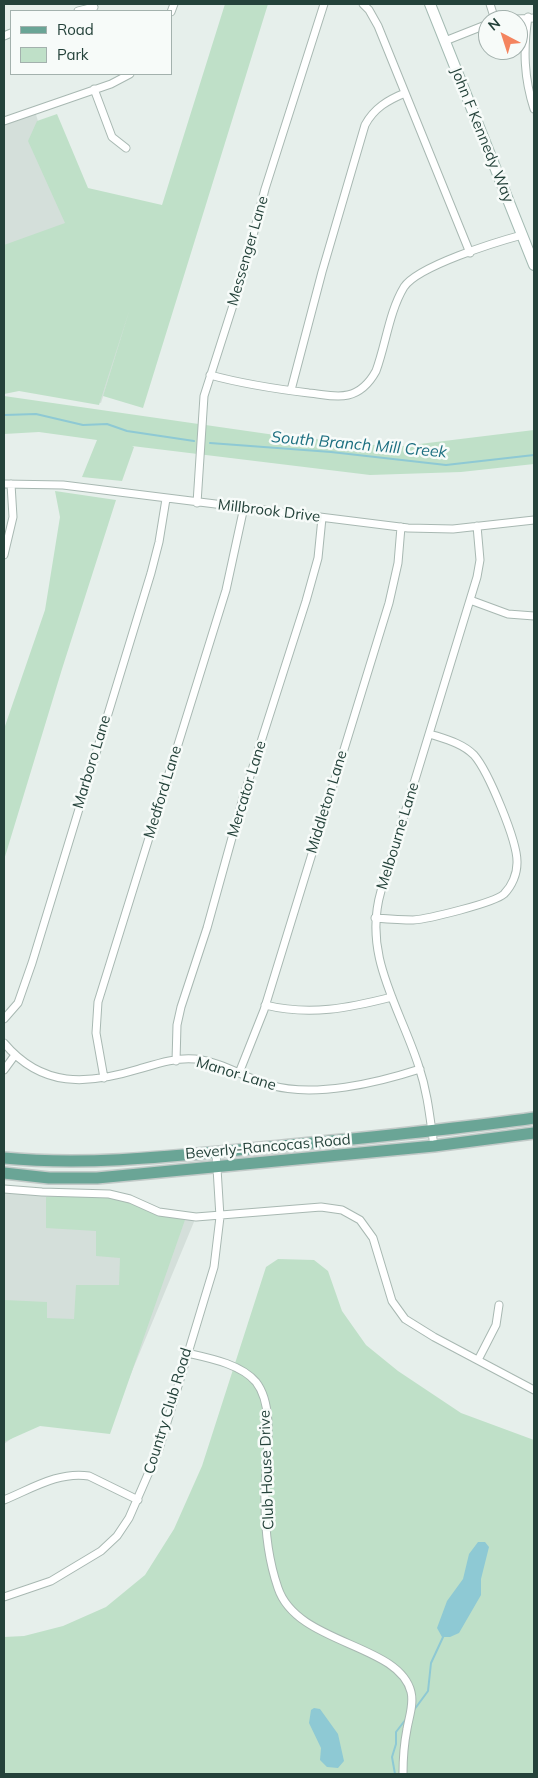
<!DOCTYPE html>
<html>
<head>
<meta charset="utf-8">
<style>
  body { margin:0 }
  #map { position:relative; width:538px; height:1778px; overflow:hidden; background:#e6efeb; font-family:Mulish,sans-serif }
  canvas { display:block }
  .frame { position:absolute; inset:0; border:5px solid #24423a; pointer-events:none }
  .legend { position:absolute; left:10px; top:10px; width:162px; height:65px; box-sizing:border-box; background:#f7fbf9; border:1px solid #a3b1ad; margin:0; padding:6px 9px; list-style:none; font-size:15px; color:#24423a }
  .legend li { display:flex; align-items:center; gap:10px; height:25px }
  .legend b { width:25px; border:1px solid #a3b1ad }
  .north { position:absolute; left:478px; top:10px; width:50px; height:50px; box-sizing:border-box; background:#f7fbf9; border:1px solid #a3b1ad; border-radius:50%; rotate:320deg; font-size:14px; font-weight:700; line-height:20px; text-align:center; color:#24423a }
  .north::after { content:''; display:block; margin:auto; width:18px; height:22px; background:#f4845f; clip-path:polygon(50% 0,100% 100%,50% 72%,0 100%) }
</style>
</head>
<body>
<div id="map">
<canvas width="538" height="1778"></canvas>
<div class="frame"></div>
<ul class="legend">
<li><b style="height:6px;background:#6aa596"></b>Road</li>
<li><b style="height:14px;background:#bfe0c8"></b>Park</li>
</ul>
<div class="north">N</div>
</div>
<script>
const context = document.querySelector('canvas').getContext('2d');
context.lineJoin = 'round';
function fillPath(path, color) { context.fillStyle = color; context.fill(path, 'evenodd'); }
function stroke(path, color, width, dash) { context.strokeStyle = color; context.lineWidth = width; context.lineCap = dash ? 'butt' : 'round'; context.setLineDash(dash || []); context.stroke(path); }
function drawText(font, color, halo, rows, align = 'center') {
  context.font = font + ' Mulish,sans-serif'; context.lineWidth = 5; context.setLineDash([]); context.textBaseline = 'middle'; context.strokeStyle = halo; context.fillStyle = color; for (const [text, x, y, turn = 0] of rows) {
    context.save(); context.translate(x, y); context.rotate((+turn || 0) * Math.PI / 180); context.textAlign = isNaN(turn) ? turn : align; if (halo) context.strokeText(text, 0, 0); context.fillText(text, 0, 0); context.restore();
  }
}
fillPath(new Path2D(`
  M35 111 51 166 68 193 158 219 101 403 46 387 4 389V122Z
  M4 1189 51 1193 196 1217 108 1429 32 1424 4 1444Z`), '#d4dfda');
fillPath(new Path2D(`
  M225 4H268L143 408 103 396 130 308 99 405 19 391 4 394V245L65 223 28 141 37 121 57 114 88 188 162 205Z
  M4 396 275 435 395 447 534 430V464L461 472 370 475 132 446 134 447 122 481 82 477 97 440 39 432 4 434Z
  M55 491 116 500 62 669 4 860V729L45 610 60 517Z
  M115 1195 186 1217 110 1434 40 1426 4 1442V1300L47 1302V1318L74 1319 76 1285H119L120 1258 96 1256V1231L46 1228V1197Z
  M278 1259 314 1260 328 1271 342 1311 366 1345 398 1371 461 1413 534 1440V1774H4V1637L24 1636 63 1626 106 1607 145 1575 174 1529 202 1466 266 1267Z`), '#bfe0c8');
fillPath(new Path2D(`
  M478 1542H485L489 1547 481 1579V1595L459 1633 450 1637H442L437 1628 447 1601 463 1579 469 1554Z
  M314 1708 320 1709 338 1734 344 1761 338 1768 327 1767 320 1760 321 1748 309 1723 311 1710Z`), '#8ec9d4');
stroke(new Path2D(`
  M4 415 36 414 83 425 107 424 127 431 194 441
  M210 443 331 452 446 465 534 455
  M414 1710 428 1691 431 1663 444 1635
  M395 1774 392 1757 396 1744V1732L406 1719`), '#8ec9d4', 2);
const street = new Path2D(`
  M363 4 369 10 378 26 470 253
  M490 4 495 20
  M78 11 94 7
  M171 12 174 4
  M528 17C523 50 524 78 534 109
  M501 20 534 18
  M4 36 11 33
  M445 41 488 24
  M94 89 112 137 126 148
  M4 121 111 84 130 74
  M210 375C243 384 276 389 309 393 322 394 335 398 348 395 361 392 370 382 376 371 386 344 389 312 404 287 418 266 496 242 522 235
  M291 390 322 272 365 125C374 108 388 100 405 93
  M4 484 63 485 408 528 453 529 534 520
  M197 503 204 396 243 274 265 189 324 4
  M4 555 13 517 11 484
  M470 600 508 614 534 616
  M375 918C388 919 401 920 413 920 428 919 494 903 504 894 512 886 517 874 517 863 518 842 488 771 474 755 462 743 445 739 430 734
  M265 1005C310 1016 349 1008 392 997
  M4 1019 18 1003 32 963 151 573 159 542 166 499
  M4 1043C42 1088 87 1085 139 1069 156 1064 177 1057 195 1059 222 1062 245 1078 270 1085 314 1098 377 1083 420 1069
  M176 1061 177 1025 181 1007 207 928 243 798 306 601 318 558 322 518
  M4 1070 15 1055
  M239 1073 264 1010 389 603 398 563 401 527
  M104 1078 96 1033 98 1002 226 590 244 507
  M434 1146C430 1119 428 1094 419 1067 400 1007 362 956 381 891L477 577 480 560 477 526
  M4 1189 42 1192 109 1194 130 1199 159 1212 196 1217 321 1207 342 1210 360 1220 373 1238 392 1301 405 1319 434 1337 534 1390
  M187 1353C209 1358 241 1364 256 1382 278 1410 263 1468 265 1501 265 1529 269 1562 278 1588 297 1645 399 1643 411 1692 414 1704 409 1717 407 1729 404 1744 403 1759 403 1774
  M478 1360 496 1325 499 1305
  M4 1500C31 1489 59 1471 89 1476L138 1500
  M4 1597 51 1581 101 1551 117 1536 129 1518 159 1449 214 1267 220 1217 216 1152`);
const secondary = new Path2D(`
  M430 4 534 265`);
const primary = new Path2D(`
  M4 1158C89 1166 175 1156 260 1148 352 1139 443 1131 534 1118
  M4 1173 49 1178H97L434 1146 534 1133`);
stroke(street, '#a8b8b2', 9);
stroke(secondary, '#a4bbb3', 12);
stroke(primary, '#c2cac8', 14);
stroke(street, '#fff', 7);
stroke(secondary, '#fff', 10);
stroke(primary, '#6aa596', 11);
drawText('15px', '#24423a', '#f7fbf9', [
  ["John F Kennedy Way",482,135,68],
  ["Messenger Lane",248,251,-74],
  ["Millbrook Drive",269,511,7],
  ["Marboro Lane",92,762,-73],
  ["Mercator Lane",247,789,-73],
  ["Medford Lane",163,792,-73],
  ["Middleton Lane",327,802,-73],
  ["Melbourne Lane",398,836,-73],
  ["Manor Lane",236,1074,17],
  ["Beverly-Rancocas Road",268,1147,-5],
  ["Country Club Road",168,1411,-73],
  ["Club House Drive",267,1470,-92]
]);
drawText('italic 16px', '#1c6f80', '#f7fbf9', [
  ["South Branch Mill Creek",359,445,5]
]);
</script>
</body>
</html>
